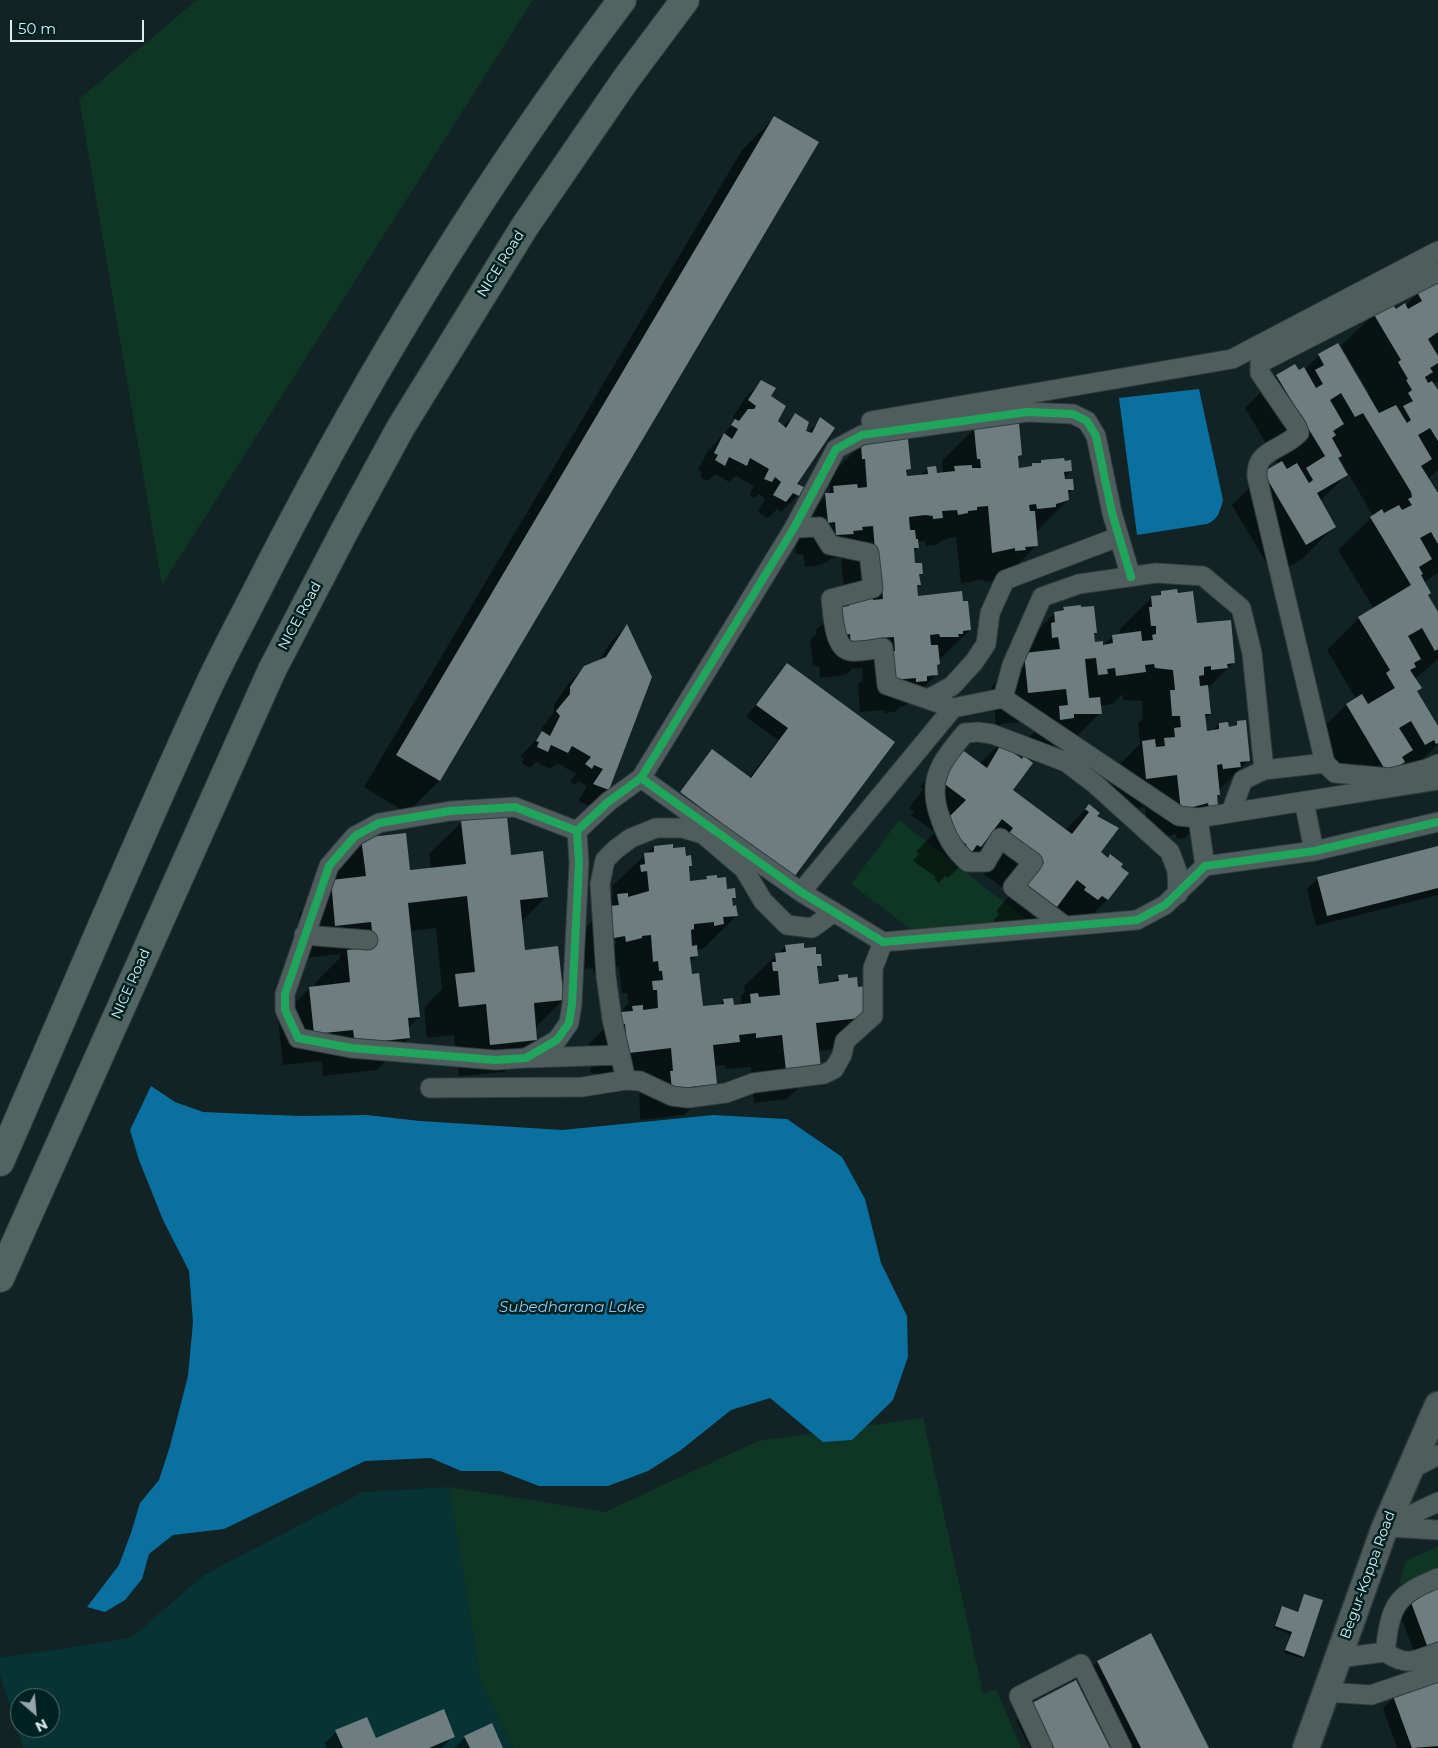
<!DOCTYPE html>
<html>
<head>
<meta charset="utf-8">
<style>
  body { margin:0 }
  #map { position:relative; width:1438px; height:1748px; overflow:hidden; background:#112324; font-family:Montserrat,sans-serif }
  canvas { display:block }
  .north { position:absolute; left:10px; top:1688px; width:50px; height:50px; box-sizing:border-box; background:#002122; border:1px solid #587373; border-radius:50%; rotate:153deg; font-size:14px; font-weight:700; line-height:20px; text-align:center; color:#dbeded }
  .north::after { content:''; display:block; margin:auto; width:18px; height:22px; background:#94a6a7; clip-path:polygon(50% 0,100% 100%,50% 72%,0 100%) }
  .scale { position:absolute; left:10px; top:20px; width:134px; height:22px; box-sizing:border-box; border:2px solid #dbeded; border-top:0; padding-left:6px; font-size:15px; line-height:18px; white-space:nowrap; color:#dbeded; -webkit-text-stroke:4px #002122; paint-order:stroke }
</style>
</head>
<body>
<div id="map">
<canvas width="1438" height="1748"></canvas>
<div class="north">N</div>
<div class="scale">50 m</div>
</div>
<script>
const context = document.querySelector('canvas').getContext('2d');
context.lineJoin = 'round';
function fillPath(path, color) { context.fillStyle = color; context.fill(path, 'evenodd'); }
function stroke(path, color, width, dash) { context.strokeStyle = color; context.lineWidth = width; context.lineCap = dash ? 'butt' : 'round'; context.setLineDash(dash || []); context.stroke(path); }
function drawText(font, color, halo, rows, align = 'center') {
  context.font = font + ' Montserrat,sans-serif'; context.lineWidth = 5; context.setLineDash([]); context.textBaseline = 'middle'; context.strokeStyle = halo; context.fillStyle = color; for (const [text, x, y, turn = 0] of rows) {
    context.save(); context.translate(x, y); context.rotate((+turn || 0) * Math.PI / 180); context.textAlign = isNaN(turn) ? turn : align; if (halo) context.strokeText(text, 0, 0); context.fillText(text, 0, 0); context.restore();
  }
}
fillPath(new Path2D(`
  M449 1487 481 1682 513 1748H23L0 1675V1658L131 1638 204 1575 363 1492ZM20 1698H50V1728H20Z`), '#073334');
fillPath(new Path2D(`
  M197 0H533L162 585 79 99Z
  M899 820 1028 921 917 934 851 884Z
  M923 1418 983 1694 996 1689 1021 1748H513L481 1682 449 1487 605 1512 758 1441Z
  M1438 1546V1569L1399 1585 1406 1561Z`), '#0f3624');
fillPath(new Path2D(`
  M1199 389 1223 500C1220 511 1218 520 1207 524L1137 535 1119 398Z
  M151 1086 175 1102 203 1112 248 1114 301 1116 367 1115 420 1121 562 1130 713 1115 787 1119 842 1157 865 1199 881 1263 907 1316 908 1357 893 1400 852 1440 823 1442 770 1398 731 1410 681 1450 648 1471 608 1486H539L500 1471H461L431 1458 365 1461 224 1529 173 1535 149 1554 142 1579 125 1600 105 1612 87 1607 119 1565 131 1533 140 1503 159 1480 170 1446 188 1376 193 1322 189 1271 163 1220 139 1160 130 1130Z`), '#0a70a0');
fillPath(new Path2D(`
  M774 118 817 143 439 781 407 813 364 787 742 150Z
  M1438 281V381L1433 384 1438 393V470L1428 479 1438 496V572L1424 583 1427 596 1438 614V659L1415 679 1420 688 1416 692 1438 728V744L1412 770 1354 805 1314 737 1346 705 1356 699 1327 650 1359 618 1374 609 1338 550 1373 516 1348 473 1320 501 1335 526 1303 558 1274 576 1232 505 1264 473 1279 465 1245 408 1277 376 1304 370 1319 355 1367 395 1369 393 1341 346 1373 315 1395 311 1405 306 1418 293ZM1295 404 1307 424 1305 426 1293 405ZM1339 457 1346 469 1344 471 1337 459Z
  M761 382 769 396 777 421 783 426 795 414 807 433 821 419 795 484 798 495 781 512 777 509 768 518 758 512 765 499 759 494 755 498 749 495 754 486 736 476 729 482 715 474 707 481 700 477 702 472 698 470 708 451 736 420 733 417 745 398Z
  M974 429 1021 455 1017 458 1018 469 1029 468 1042 461 1071 471 1063 478 1073 489 1067 495 1068 500 1036 532 1037 545 1005 577 996 578 992 581 984 582 983 579 961 584 956 537 948 538 935 545 926 546 925 541 917 542 918 547 913 552 914 564 921 573 918 576 919 584 916 587 917 597 962 603 970 630 938 661 936 667 937 674 905 706 900 707 894 712 884 713V710L860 712 858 685 863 679 862 668 852 669 846 675 820 678 819 666H813L810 640 817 633 816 630 845 602 841 558H833L820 565 805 567 803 554H796L794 527 830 491 829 477 861 445 910 469 905 473 906 478 920 476 928 468 936 474H943L942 461Z
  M1161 592 1234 662 1207 689 1210 714 1204 719 1206 732 1212 731 1219 724 1227 728 1233 727 1238 722 1249 760 1218 791 1216 797 1217 806 1185 838 1177 839 1176 834 1149 842 1145 807 1114 810 1110 774 1140 744 1138 724 1143 718 1142 701 1123 700V694L1112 704 1100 706V713L1068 745 1045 746 1027 739 1035 731 1034 720 996 725 992 686 1019 659 1023 645 1055 613 1064 608 1096 632 1093 636 1094 643 1102 647 1113 636 1120 635V629L1152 597H1157Z
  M626 626 608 789 591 806 578 801 587 786 578 781 575 785 570 781 576 774 557 763 550 769 536 762 530 768 522 763 524 759 520 757 543 732 541 729 554 712V705L568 684 585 667 598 662 611 642Z
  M788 665 794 876 670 804 712 751 749 778 778 740 746 717Z
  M1002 742 1011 790 1065 830 1089 806 1095 816 1099 853 1127 874 1107 900 1075 932 1048 915 1021 942 993 921 999 914 996 911 1011 894 976 868 973 853 948 878 945 876 939 883 934 879 936 877 913 861 919 854 916 852 935 832 911 815 914 811 909 808 923 789 920 787 926 780 958 748 979 764Z
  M462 822 510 856 547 896 521 922 524 951 563 1000 535 1028 536 1040 504 1072 459 1076 454 1035 427 1038 424 1008 442 989 436 928 410 931 419 1017 408 1028 409 1038 377 1070 323 1076 322 1061 283 1065 278 1020 310 988 316 987 315 983 340 958V954L304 958 299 914 331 882 330 871 362 839 409 872 431 869 429 854Z
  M654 847 672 850 685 857 691 865 688 869 689 882 703 881 707 877 716 880 734 897 731 901 736 916 704 948 696 951V956L690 962 691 975 702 1007 719 1005 724 1000 733 1006 741 1004V996L745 992 744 986 786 946 803 950 815 956 821 965 816 970 818 985 832 983 839 977 847 979 865 997 862 1001V1008H866L835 1049 818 1051 819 1067 787 1099 754 1103 751 1067 725 1069V1065L714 1066 716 1083 684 1115 640 1120 639 1080 597 1084 596 1073H591L590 1069 594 1065 589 1056 588 1045 630 1002H628L627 993H622L619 966 594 974 593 968 582 969 579 939 586 931V927L609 904V898L613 894 612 886ZM611 924H614L616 944H613Z
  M1438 847V895L1316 926 1307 889 1318 878Z
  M1438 1588V1653L1418 1661 1398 1610Z
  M1304 1595 1303 1656 1300 1658 1284 1653 1290 1634 1274 1628 1280 1610 1282 1608 1297 1613Z
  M1098 1662 1208 1748H1133L1092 1667Z
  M1438 1681V1748H1397L1383 1708 1394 1697Z
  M1033 1704 1108 1748H1030L1016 1720Z
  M336 1732 375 1740 454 1736 441 1748H327L325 1743Z
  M465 1737 502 1748H454Z`), '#0007');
fillPath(new Path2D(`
  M774 116 819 142 440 781 396 755Z
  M1438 280V332L1428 339 1438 356V363L1430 368 1433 372 1425 377 1428 383 1432 381 1438 390V441L1430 428 1418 435 1432 459 1421 466 1438 493V544L1431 532 1420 538 1432 559 1419 567 1423 574 1421 575 1431 593 1428 595 1438 612V649L1435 651 1422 628 1408 636 1421 659 1414 663 1416 667 1410 670 1422 688 1417 691 1438 726V743L1436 744 1434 740 1425 745 1411 721 1399 728 1413 750 1402 757 1405 762 1387 773 1346 704 1362 694 1368 704 1395 688 1386 673 1390 670 1358 617 1411 585 1370 517 1382 509 1384 513 1399 505 1402 510 1412 505 1408 499 1412 497 1411 492 1363 413 1355 417 1341 393 1330 400 1344 424 1333 431 1336 435 1332 438 1342 456 1338 458 1348 475 1317 493 1336 527 1306 545 1263 472 1282 461 1287 469 1297 463 1309 483 1313 480 1306 468 1325 456 1276 375 1295 364 1299 370 1304 367 1316 388 1323 384 1315 370 1324 365 1318 354 1338 343 1379 413 1396 405 1407 423 1411 420 1403 406 1413 401 1408 393 1412 390 1406 380 1408 379 1398 362 1401 360 1373 313 1393 305 1396 309 1405 303 1408 309 1422 301 1417 292Z
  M761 380 776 388 771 396 786 406 778 421 786 428 795 413 809 422 806 431 812 433 820 417 835 428 797 484 804 487 799 496 793 493 786 502 773 495 781 482 775 477 772 482 764 479 769 469 750 458 747 466 729 457 725 466 715 460 718 455 714 453 724 433 732 439 738 429 731 425 735 419 739 421 748 409H754L756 406 748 400Z
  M1013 419 1014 424 1019 423 1022 455 1018 456 1019 468 1032 466V463H1041V460L1064 458 1065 461 1071 460 1072 471 1064 472 1065 479H1073L1074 490H1068L1069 500 1056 504V507L1037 509 1036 504 1029 505 1030 511H1035L1038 546 1025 547 1026 550 1015 551V548L992 553 988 506 977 507V510L968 511V513L958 515 957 510 942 511 943 518 933 519V516L925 515 909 517 910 530H915L916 539H918L919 548H914L915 563H922L923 574H919L921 585H917L918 596 962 591 963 601H968L971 630 963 631V634H958L959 637H940L939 634 930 635 931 645H938L940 664 937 665 938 675 927 676V681L916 682V678L892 680 889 651H895L894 637 878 638 879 643 851 646 850 634 844 635 842 607 849 606 848 597 872 595 873 600 883 599 882 586H878L873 526 862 527 863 530 853 531 854 534 836 535 835 522 828 523 825 493H834L833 486 857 484 858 488 867 487 865 459H862L861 444 885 436V441L894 440V434L903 433 904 439H908L911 469 906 470 907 476 928 474 927 467 936 466 937 473 955 471 954 466 972 465V468H981L980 459H977L974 428Z
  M1177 589 1178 593 1193 591 1197 623 1231 620 1235 663 1227 664 1228 668 1211 670V666L1204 667V675L1199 676 1200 686 1208 685 1211 714H1205L1207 731 1219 729V723L1228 722 1229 727 1237 725V721L1246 720 1250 761 1240 762 1241 767 1223 769 1222 764 1217 765 1220 795H1217L1218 806 1209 808 1208 803 1193 807V809L1181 811 1177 775 1146 779 1142 741 1155 739 1156 747 1165 746 1164 738 1175 737 1174 728 1181 727 1180 716H1172L1170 690H1175L1173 670 1155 668 1154 664 1145 665 1146 672 1116 676 1115 668 1107 669 1108 674 1098 675 1096 658 1085 659 1089 698 1100 697 1102 714H1074V718L1060 720 1059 706 1068 705 1066 689 1028 693 1024 653 1060 649 1058 637 1052 638 1051 623 1055 622 1054 612 1064 610 1063 607 1081 605V607L1094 606 1097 633H1094L1095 642 1103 641V645L1113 643 1112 635 1141 631 1142 641 1153 640 1152 635 1156 634V626H1151L1149 607H1152L1151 596 1161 595V591Z
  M627 624 652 677 609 790 593 784 603 769 594 765 592 769 585 764 591 757 572 746 568 753 551 745 548 752 537 747 539 742 536 741 542 731 550 736 560 716 556 711 570 694V687L584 666 606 657Z
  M787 663 895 742 794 877 680 792 712 749 751 778 788 728 756 705Z
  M957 746 987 768 1000 746 1013 749 1011 751 1022 759 1024 756 1033 763 1013 790 1072 834 1089 812 1085 809 1089 804 1100 813 1097 816 1119 828 1101 852 1108 858 1110 854 1123 864 1121 867 1129 873 1108 900 1102 896 1098 900 1084 890 1086 887 1077 880 1054 911 1024 889 1030 881 1027 878 1044 863 1007 836 1013 828 1002 819 981 847 977 845 972 852 965 847 967 845 945 828 947 819 966 800 942 782Z
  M507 816 511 855 543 851 548 897 520 900 525 950 558 946 564 1000 534 1003 537 1040 490 1045 486 1004 459 1007 455 974 475 972 467 896 408 903 420 1017 408 1018 410 1038 355 1044 353 1030 314 1034 309 987 350 982 347 950 374 947 371 922 335 926 331 880 366 876 361 838 406 833 410 870 466 864 461 821Z
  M673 844V848L685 847 686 856 691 855 692 866H689L690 881 707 879 706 876 717 875V878L726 877 727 889 735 888 736 898H732L733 906 736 905 738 916 723 917 724 924 714 926V922L694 924V929L691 930 692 946 697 945 698 956 690 957 692 974 699 973 703 1006 724 1004 723 999 733 998 734 1005 751 1003 750 994 758 993 759 997 780 995 778 971H773L772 962H776L775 953 786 952 785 945 804 943V948L816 947V954H821L822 966H817L819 984 839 981 838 975 848 974V978L857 977 858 987 866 986 867 997 863 998V1007L867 1006 869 1017 816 1023 821 1068 786 1071 782 1035 756 1038V1033L739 1035 740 1042 713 1045 717 1084 672 1089 670 1071H673L671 1048 629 1053 627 1041 623 1042 622 1035H626L625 1024 621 1025 620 1012 633 1011 632 1006 643 1005V1010L658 1008 657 990H653L652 981 663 980 662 971H659L658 961 653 962 651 935 642 936V938L626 942 625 936 614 938 610 906 619 905 617 894 628 893V897L649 891 647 871 641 872 640 865 645 864 644 853 654 852V846Z
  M1438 846V888L1327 916 1317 877Z
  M1438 1586V1648L1429 1651 1409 1597Z
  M1304 1594 1323 1600 1304 1657 1285 1650 1292 1632 1275 1626 1282 1606 1298 1612Z
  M1151 1633 1209 1748H1141L1097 1661Z
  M1076 1680 1110 1748H1054L1032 1703Z
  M1438 1680V1746L1412 1748 1393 1696Z
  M444 1709 455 1737 429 1748H343L335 1730 367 1717 376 1738Z
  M492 1723 503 1748H470L464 1736Z`), '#6e7d80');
const minor = new Path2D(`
  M871 421 1232 359 1438 251
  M794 528 819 527 830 545 869 553 873 588 831 599C833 612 833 649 851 651 861 652 873 649 883 648L887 685 953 708 1003 698 1179 816 1198 818 1438 780
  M1003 698 1012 665 1042 597 1079 584 1156 573 1203 576 1241 608 1252 653 1264 770 1243 780 1231 812
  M928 699 952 686 974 662 986 644 990 613 1005 580 1118 537
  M1325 763 1335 773 1390 778 1427 769 1438 764
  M1264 770 1325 763 1257 477C1255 449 1282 451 1299 433L1297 427 1260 373V363L1438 272
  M641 778 801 892 883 942 1137 920 1165 905 1205 866 1314 851 1438 822
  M1304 801 1314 851
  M1198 818 1205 866
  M577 831 515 807 450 811 379 823 355 836 329 866 285 994V1010L298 1038 351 1048 495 1060 526 1058 557 1040 569 1023 572 1004 579 863 577 831 608 802 641 778 794 528 836 449 862 435 1027 412 1073 414 1087 421 1096 436 1112 513 1131 577
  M801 892 953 708
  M1065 926 1013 887 1033 862 1000 838 986 862H968C954 850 947 838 941 820 926 781 940 763 965 733L978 732 992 734 1066 762 1095 784 1170 852 1177 871 1178 894
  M304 935 368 940
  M529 1058 620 1055
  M626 1080 612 1019 606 976 600 884 605 860 616 849 631 838 656 828H682L703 834 744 869 763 901 787 925 812 928 834 912
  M430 1088 582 1087 626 1080 640 1081 672 1096 688 1098 726 1093 753 1083 824 1074 834 1069 842 1055 845 1041 873 1016V968L883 942
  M1408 1471 1438 1455
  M1385 1527 1438 1502
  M1387 1527 1438 1530
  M1385 1652C1391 1605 1394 1596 1438 1578
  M1338 1658 1385 1652C1407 1667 1415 1661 1438 1652
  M1326 1692 1371 1695 1438 1672
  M1043 1748 1019 1696 1081 1664 1122 1748`);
const secondary = new Path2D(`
  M1306 1748 1385 1527 1438 1405`);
const motorway = new Path2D(`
  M0 1162C70 1002 137 840 211 681 230 641 251 603 271 563 372 367 489 176 622 0
  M0 1278 272 670 345 530 401 427 525 226 626 79 685 0`);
stroke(minor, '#303d3e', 21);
stroke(secondary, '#303d3e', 29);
stroke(motorway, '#303d3e', 30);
stroke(minor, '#505d5d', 19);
stroke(secondary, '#505d5d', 26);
stroke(motorway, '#506462', 28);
stroke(new Path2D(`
  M641 778 801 892 883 942 1137 920 1165 905 1205 866 1314 851 1438 822
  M577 831 515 807 450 811 379 823 355 836 329 866 285 994V1010L298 1038 351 1048 495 1060 526 1058 557 1040 569 1023 572 1004 579 863 577 831 608 802 641 778 794 528 836 449 862 435 1027 412 1073 414 1087 421 1096 436 1112 513 1131 577`), '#20a55d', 8);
drawText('14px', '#dbeded', '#002122', [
  ["NICE Road",501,264,-58],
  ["NICE Road",300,616,-62],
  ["NICE Road",131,984,-66],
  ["Begur-Koppa Road",1368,1575,-70]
]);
drawText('italic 15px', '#8bcbf6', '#002122', [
  ["Subedharana Lake",572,1308]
]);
</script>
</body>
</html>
